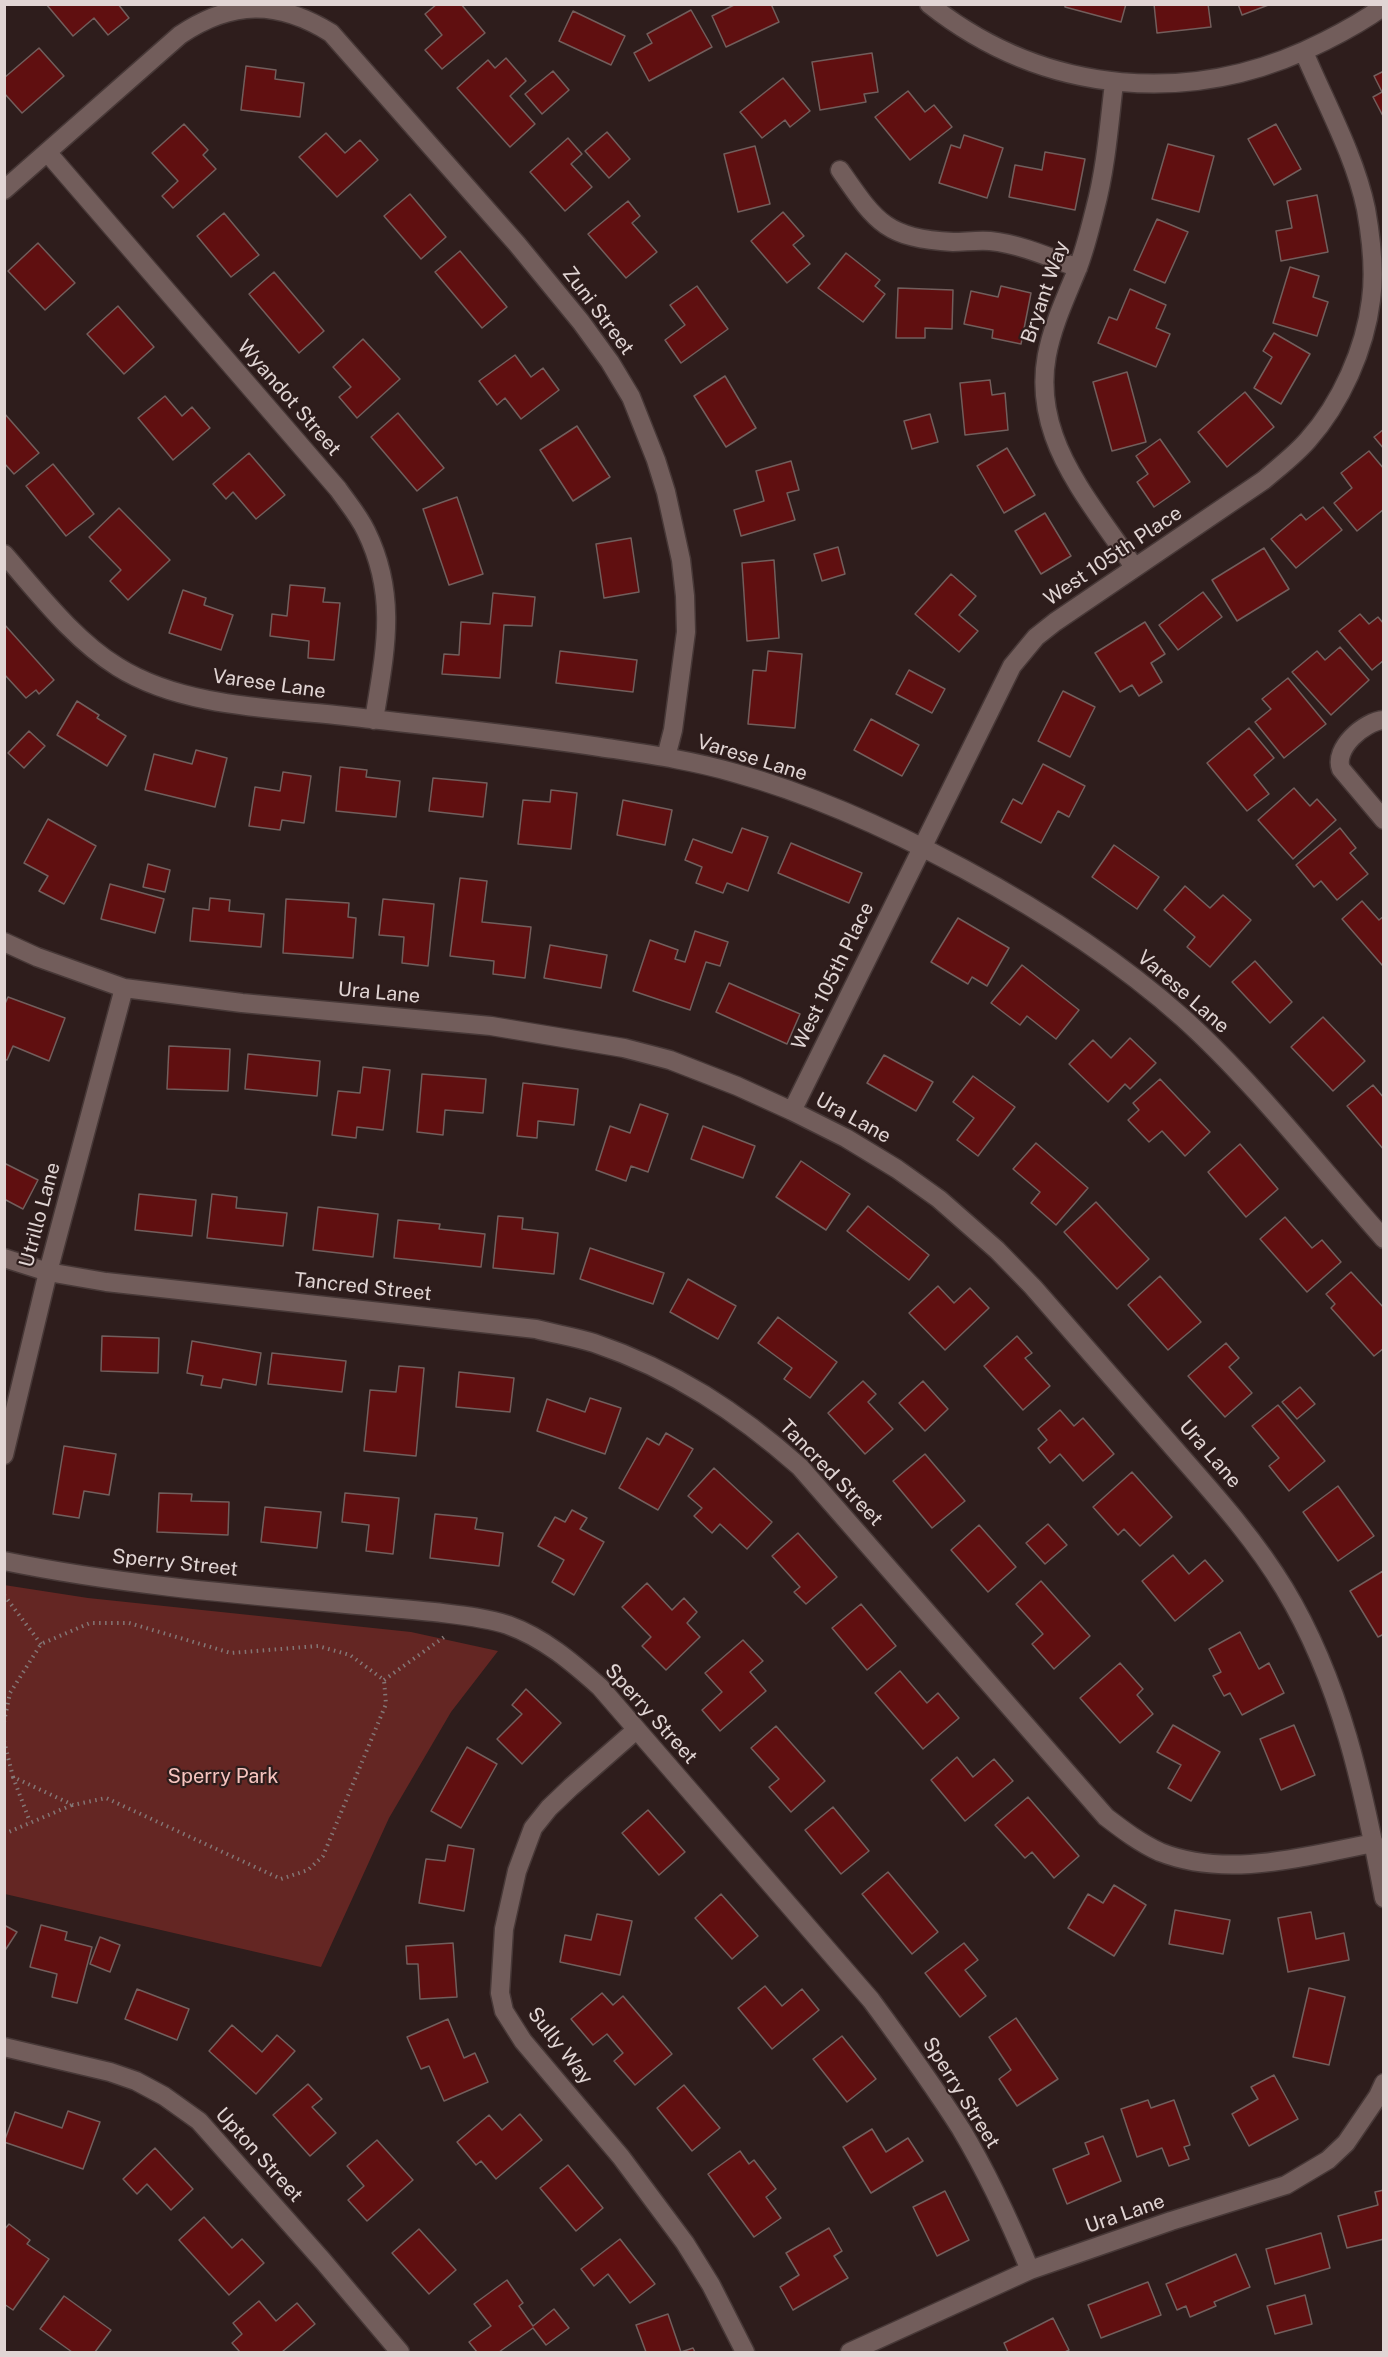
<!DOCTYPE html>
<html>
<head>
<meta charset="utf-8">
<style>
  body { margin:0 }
  #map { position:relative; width:1388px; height:2357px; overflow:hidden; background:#2e1d1c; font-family:"Public Sans",sans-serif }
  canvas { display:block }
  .frame { position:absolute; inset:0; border:6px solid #e1d5d4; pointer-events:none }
</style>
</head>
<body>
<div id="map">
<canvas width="1388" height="2357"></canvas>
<div class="frame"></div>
</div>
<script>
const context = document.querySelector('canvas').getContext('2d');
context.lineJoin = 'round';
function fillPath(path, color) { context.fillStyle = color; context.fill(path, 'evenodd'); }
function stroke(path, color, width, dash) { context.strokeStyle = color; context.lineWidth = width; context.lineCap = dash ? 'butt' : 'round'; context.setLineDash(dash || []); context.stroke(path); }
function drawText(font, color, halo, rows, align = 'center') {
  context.font = font + ' "Public Sans",sans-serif'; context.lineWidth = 4.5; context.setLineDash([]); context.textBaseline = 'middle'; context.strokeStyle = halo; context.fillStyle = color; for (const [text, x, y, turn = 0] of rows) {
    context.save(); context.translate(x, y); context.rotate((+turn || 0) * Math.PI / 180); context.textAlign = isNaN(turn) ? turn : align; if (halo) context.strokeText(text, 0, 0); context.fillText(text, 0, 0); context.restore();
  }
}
fillPath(new Path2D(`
  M4 1585 88 1598 411 1632 498 1651 451 1712 389 1818 321 1967 5 1894Z`), '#642623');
const building = new Path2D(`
  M46 4H118L129 18 108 35 94 18 73 36Z
  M437 4H461L485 33 442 69 425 50 442 35 425 14Z
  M736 4H771L779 22 726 47 712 16Z
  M1065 4H1126L1121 22 1065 7Z
  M1154 4H1208L1211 27 1157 33Z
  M1238 4H1271L1242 15Z
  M691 10 712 47 649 81 634 53 652 43 647 34Z
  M573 11 625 36 611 65 559 41Z
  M39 48 64 76 22 113 4 93V78Z
  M872 53 878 92 864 94 866 102 820 110 812 62Z
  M506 58 526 81 510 96 535 124 510 147 457 88 488 60 495 68Z
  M246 66 276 70 275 79 304 83 300 117 241 110Z
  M553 71 569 90 542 114 525 94Z
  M1384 71V118L1373 97 1382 92 1374 76Z
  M783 78 810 111 790 127 785 120 762 138 740 112Z
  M908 91 925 112 934 105 952 127 910 160 875 117Z
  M184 124 208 150 203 155 216 169 173 208 162 196 178 181 152 153Z
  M1276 124 1301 169 1274 185 1248 139Z
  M607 132 630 159 609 178 585 151Z
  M326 133 345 153 360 140 378 160 337 197 299 157Z
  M964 135 1003 148 987 198 939 183 951 145 960 148Z
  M568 138 582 154 571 164 592 187 565 211 530 172Z
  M1168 144 1214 156 1199 212 1152 199Z
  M755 146 770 204 738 212 724 154Z
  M1045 152 1085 159 1075 210 1009 197 1015 165 1042 170Z
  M410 194 446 237 421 259 384 216Z
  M1317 195 1328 252 1281 261 1276 231 1292 228 1287 201Z
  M628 201 640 216 632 223 657 252 626 278 588 234Z
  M783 212 804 236 793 245 810 264 787 283 751 241Z
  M224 213 259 255 231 277 197 236Z
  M1157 219 1188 232 1165 283 1134 270Z
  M38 243 75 283 45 310 8 271Z
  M460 251 507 307 482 328 435 272Z
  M846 253 880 280 875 286 885 294 863 322 818 288Z
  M1290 267 1319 276 1313 297 1328 302 1317 336 1273 323Z
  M274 272 324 331 299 353 249 294Z
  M697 286 728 329 681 363 665 340 685 325 670 305Z
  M1001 286 1031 293 1021 344 992 338 993 330 964 324 971 291 998 297Z
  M898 288 953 290 952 329 925 328V338H896Z
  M1130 289 1166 305 1156 328 1170 334 1156 367 1098 343 1109 317 1117 320Z
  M118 306 154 347 124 374 87 334Z
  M1274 333 1310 354 1281 404 1254 388 1272 357 1263 351Z
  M363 339 400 379 357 418 339 397 351 387 333 367Z
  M515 355 531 377 543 368 559 390 521 419 505 398 497 405 479 381Z
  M1127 372 1146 442 1112 451 1093 382Z
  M725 376 756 428 726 447 694 396Z
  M990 380 992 395 1005 393 1008 430 965 435 960 383Z
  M1245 392 1274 427 1227 467 1198 432Z
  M165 396 182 416 192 407 210 428 173 460 138 418Z
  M4 413 39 453 14 474 4 463Z
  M398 413 444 468 417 491 371 437Z
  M930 414 938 442 912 449 904 421Z
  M577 426 610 477 573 501 540 450Z
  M1384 429V449L1374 437Z
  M1160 439 1190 482 1154 507 1137 482 1148 474 1136 456Z
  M1007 448 1035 495 1004 513 977 466Z
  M1369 451 1384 469V509L1357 531 1334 503 1352 488 1341 473Z
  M249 453 285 495 256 519 233 492 226 499 213 484Z
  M791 461 799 490 787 493 795 520 741 536 734 510 764 501 756 471Z
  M53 464 94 514 66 536 26 486Z
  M457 497 483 574 449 585 423 509Z
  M1323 507 1342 530 1296 568 1271 539 1301 514 1306 520Z
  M119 508 170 560 128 600 110 581 121 570 89 537Z
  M1045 513 1071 556 1041 574 1015 531Z
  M631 538 639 592 604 598 596 544Z
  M838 547 845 574 822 581 814 554Z
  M1264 548 1289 589 1237 621 1212 580Z
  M774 560 779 638 747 641 742 563Z
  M951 574 976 596 959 615 978 631 959 652 915 614Z
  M290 585 325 588 323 602 340 603 334 660 308 658 309 641 270 636 272 614 287 616Z
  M183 590 206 598 204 605 233 615 221 650 169 633Z
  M1203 592 1222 617 1178 650 1159 625Z
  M493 593 535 597 532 626 504 625 500 678 442 674 444 654 459 655 461 622 490 624Z
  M1360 614 1369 624 1378 617 1384 624V660L1372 670 1339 631Z
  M1145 622 1165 654 1151 663 1162 682 1139 696 1132 685 1120 692 1095 653Z
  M4 624 54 680 39 694 36 690 26 698 4 674Z
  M1340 647 1369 680 1331 715 1292 672 1317 651 1325 660Z
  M560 651 637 660 633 692 556 683Z
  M768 651 802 654 795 728 748 724 753 670 766 671Z
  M909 670 945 689 932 713 896 694Z
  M1288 678 1326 724 1284 758 1255 722 1271 709 1262 699Z
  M1063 691 1095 707 1070 757 1038 741Z
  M77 701 99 715 97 718 126 736 107 766 57 735Z
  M871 719 919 745 902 776 854 750Z
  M1249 728 1274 758 1254 775 1269 794 1247 811 1207 763Z
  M29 731 45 746 24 768 8 753Z
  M196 750 227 758 215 807 145 790 154 754 192 764Z
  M1043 764 1085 786 1069 817 1058 811 1041 843 1001 822 1013 799 1022 804Z
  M340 767 367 770 366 777 400 781 396 817 336 811Z
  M283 772 311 776 304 823 282 820 280 830 249 826 255 787 280 791Z
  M433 778 487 783 483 817 429 811Z
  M1294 788 1310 806 1317 799 1336 820 1293 859 1258 820Z
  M551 790 577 793 571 849 518 844 523 800 550 802Z
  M623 800 672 810 665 845 617 835Z
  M48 819 96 846 64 904 39 891 48 876 24 863Z
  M742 828 768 837 748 891 727 883 723 893 696 883 702 867 685 860 693 839 732 853Z
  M1340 828 1356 848 1350 853 1368 874 1337 900 1321 881 1314 887 1296 865Z
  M791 843 862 873 849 903 778 873Z
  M1114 845 1159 877 1137 909 1092 877Z
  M148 864 170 870 165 892 143 887Z
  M460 878 487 881 482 922 531 927 525 978 493 974 494 961 450 956Z
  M110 884 164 899 155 933 101 919Z
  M1185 886 1210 908 1223 895 1251 920 1210 967 1187 947 1195 937 1164 910Z
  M210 898 230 900 229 911 264 914 261 947 190 941 193 908 209 910Z
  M286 899 349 903 348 917 356 918 353 958 283 953Z
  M383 899 434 904 428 966 402 963 404 937 379 935Z
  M1362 901 1379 920 1384 916V964L1382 965 1342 919Z
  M958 918 1009 948 987 986 972 977 968 984 931 962Z
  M695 931 728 942 720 966 706 962 690 1010 633 991 650 940 678 950 675 959 685 962Z
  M550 945 607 955 601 988 544 978Z
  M1255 961 1292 1002 1270 1023 1232 982Z
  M1022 965 1079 1010 1056 1039 1027 1016 1020 1025 991 1003Z
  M729 983 800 1014 787 1044 716 1012Z
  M8 997 65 1018 49 1061 13 1046 7 1060 4 1059V1006Z
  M1323 1017 1365 1061 1333 1091 1291 1047Z
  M1130 1038 1156 1063 1130 1089 1125 1084 1108 1102 1069 1064 1093 1040 1111 1058Z
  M169 1046 230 1049 228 1091 167 1089Z
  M248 1054 320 1061 317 1096 245 1089Z
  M884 1055 933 1082 916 1111 867 1083Z
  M363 1067 390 1070 383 1130 357 1127 356 1138 332 1135 338 1091 360 1093Z
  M422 1074 486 1079 483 1113 445 1110 443 1135 417 1132Z
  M973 1076 1015 1107 978 1156 957 1140 974 1118 953 1102Z
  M1160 1079 1210 1132 1185 1156 1162 1131 1149 1142 1128 1120 1139 1110 1133 1103Z
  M523 1083 578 1089 574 1125 538 1121 537 1138 517 1136Z
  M1373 1085 1384 1098V1150L1347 1106Z
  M640 1104 668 1114 648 1172 631 1166 626 1181 596 1170 610 1126 630 1133Z
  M703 1126 755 1146 743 1178 691 1159Z
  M1036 1143 1088 1188 1056 1225 1031 1203 1040 1192 1013 1169Z
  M1240 1144 1278 1189 1246 1217 1208 1172Z
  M801 1161 850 1194 826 1230 776 1197Z
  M4 1163 38 1180 23 1209 4 1199Z
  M139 1194 196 1200 192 1236 135 1230Z
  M212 1194 237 1197 236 1208 287 1213 283 1246 207 1238Z
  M1096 1202 1149 1259 1117 1289 1064 1232Z
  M868 1206 929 1255 909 1280 847 1231Z
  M318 1207 378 1214 373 1257 313 1250Z
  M498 1216 523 1218 522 1229 558 1233 554 1274 493 1268Z
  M1285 1217 1312 1248 1322 1240 1341 1262 1307 1292 1260 1239Z
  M398 1220 440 1224 439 1229 485 1234 481 1267 394 1258Z
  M590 1248 664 1273 653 1304 580 1279Z
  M1351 1272 1384 1308V1348L1374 1356 1331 1308 1335 1304 1326 1294Z
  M1160 1276 1201 1322 1168 1350 1128 1305Z
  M688 1279 736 1306 718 1339 670 1312Z
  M938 1286 954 1303 970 1288 989 1308 945 1350 909 1313Z
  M778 1317 837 1362 810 1398 784 1379 792 1368 758 1343Z
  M102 1336 159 1338 158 1373 101 1371Z
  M1017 1336 1032 1353 1025 1358 1050 1386 1023 1410 984 1366Z
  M192 1341 261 1353 256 1385 223 1379 221 1388 201 1385 203 1376 187 1373Z
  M1226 1343 1239 1358 1229 1367 1252 1393 1225 1417 1188 1376Z
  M272 1353 346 1361 342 1392 268 1384Z
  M399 1366 424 1368 416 1456 364 1451 370 1390 396 1392Z
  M459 1372 514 1378 510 1412 456 1407Z
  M863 1381 876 1394 868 1402 893 1429 865 1454 828 1413Z
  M923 1381 948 1409 925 1431 899 1403Z
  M1300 1387 1315 1404 1297 1419 1282 1402Z
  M590 1398 621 1408 605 1454 537 1431 547 1399 585 1412Z
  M1278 1405 1325 1461 1289 1491 1269 1466 1279 1458 1252 1426Z
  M1060 1410 1074 1426 1083 1418 1114 1454 1083 1481 1060 1454 1050 1463 1038 1448 1047 1440 1038 1429Z
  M666 1433 693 1449 658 1510 619 1488 647 1438 659 1445Z
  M64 1446 116 1454 109 1495 84 1491 79 1518 53 1514Z
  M925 1454 965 1501 932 1528 893 1481Z
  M714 1468 772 1522 747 1549 720 1524 712 1533 694 1516 702 1508 688 1496Z
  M1132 1472 1172 1517 1140 1546 1124 1529 1118 1535 1093 1507Z
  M1338 1486 1374 1536 1338 1561 1303 1512Z
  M159 1493 192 1494 191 1501 229 1502 228 1535 157 1532Z
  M345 1493 399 1498 393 1554 366 1551 369 1525 342 1522Z
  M265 1507 321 1512 317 1548 261 1542Z
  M572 1510 587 1518 580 1529 604 1542 574 1595 552 1582 564 1560 538 1546 555 1517 565 1522Z
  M435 1514 477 1518 475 1529 503 1533 499 1566 430 1558Z
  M1048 1524 1067 1545 1045 1564 1026 1543Z
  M979 1525 1016 1567 988 1592 951 1550Z
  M798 1533 837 1577 806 1604 794 1592 800 1587 772 1556Z
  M1173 1555 1189 1574 1205 1560 1223 1581 1175 1621 1142 1581Z
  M1383 1571 1384 1634 1378 1637 1350 1591Z
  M1041 1581 1090 1636 1054 1669 1032 1644 1043 1634 1016 1604Z
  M647 1583 672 1610 684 1598 697 1612 687 1623 700 1637 666 1670 642 1646 651 1637 622 1607Z
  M861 1604 896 1646 867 1670 832 1628Z
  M1240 1632 1259 1669 1269 1663 1284 1693 1242 1715 1230 1693 1224 1696 1213 1676 1221 1672 1209 1649Z
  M743 1640 763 1661 750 1672 766 1691 720 1731 702 1710 722 1692 705 1673Z
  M1120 1663 1143 1689 1137 1695 1153 1714 1120 1743 1080 1698Z
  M900 1671 927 1703 938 1693 959 1718 923 1749 875 1693Z
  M526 1689 561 1723 522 1764 497 1739 522 1714 512 1705Z
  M1173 1725 1220 1752 1191 1801 1168 1788 1181 1765 1157 1752Z
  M1294 1725 1315 1775 1281 1790 1260 1739Z
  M776 1726 825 1781 791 1812 769 1787 779 1779 751 1748Z
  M467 1747 497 1764 461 1828 431 1811Z
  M957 1757 973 1777 994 1759 1013 1781 965 1821 931 1780Z
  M1028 1797 1079 1856 1054 1878 1032 1852 1025 1858 995 1825Z
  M833 1807 869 1851 841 1874 805 1830Z
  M648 1810 685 1852 659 1875 622 1833Z
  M448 1845 474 1849 464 1911 419 1903 426 1859 445 1861Z
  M888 1872 938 1932 912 1954 862 1894Z
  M1114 1885 1146 1905 1114 1956 1068 1928 1088 1894 1103 1903Z
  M721 1894 758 1936 732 1959 695 1918Z
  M1175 1910 1230 1920 1223 1954 1169 1944Z
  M1311 1912 1316 1939 1344 1933 1349 1960 1288 1972 1278 1918Z
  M597 1914 632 1921 620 1975 560 1962 565 1935 591 1940Z
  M4 1925 17 1932 4 1952Z
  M41 1925 67 1932 65 1940 92 1947 77 2003 52 1997 57 1974 30 1967Z
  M100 1937 120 1945 110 1972 90 1964Z
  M453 1943 457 1997 420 1999 418 1964H407L406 1946Z
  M964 1943 978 1960 965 1970 986 1996 960 2017 925 1973Z
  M765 1986 782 2006 802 1989 819 2010 772 2049 738 2008Z
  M1309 1988 1345 1997 1329 2065 1293 2057Z
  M137 1989 189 2009 177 2040 125 2019Z
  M602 1993 613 2005 623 1996 672 2054 635 2085 614 2061 623 2053 607 2034 593 2045 571 2019Z
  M1016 2018 1058 2079 1017 2106 999 2079 1011 2070 989 2037Z
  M448 2019 464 2058 475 2053 488 2082 444 2101 429 2066 421 2069 407 2037Z
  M232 2025 262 2052 277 2035 295 2051 256 2094 209 2051Z
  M842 2036 876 2079 847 2102 813 2059Z
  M1274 2075 1298 2119 1249 2146 1232 2114 1258 2099 1251 2087Z
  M308 2084 322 2099 312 2107 336 2133 310 2156 273 2115Z
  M684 2085 720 2128 692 2151 657 2108Z
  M1148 2100 1151 2108 1174 2100 1190 2145 1184 2147 1189 2159 1169 2166 1162 2148 1137 2157 1121 2109Z
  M68 2111 100 2122 83 2169 4 2142 15 2112 62 2128Z
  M520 2114 542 2140 496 2179 481 2161 476 2165 457 2142 489 2115 502 2130Z
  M872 2129 886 2152 908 2138 923 2161 871 2193 843 2147Z
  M1103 2136 1121 2181 1067 2204 1053 2169 1089 2154 1085 2143Z
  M377 2140 413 2180 367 2221 348 2200 364 2186 347 2166Z
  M155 2148 193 2189 171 2210 147 2184 137 2194 123 2179Z
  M740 2151 749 2164 754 2160 776 2189 766 2197 781 2218 754 2237 708 2174Z
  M568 2165 603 2208 576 2231 540 2188Z
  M1384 2190V2239L1347 2248 1338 2216 1378 2205 1375 2192Z
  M945 2191 969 2240 937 2256 913 2207Z
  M204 2217 232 2248 242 2239 264 2263 229 2295 179 2240Z
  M9 2224 30 2240 27 2244 49 2259 13 2310 4 2304V2230Z
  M829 2228 842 2251 834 2256 848 2278 793 2310 780 2287 799 2275 786 2253Z
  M419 2229 456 2270 429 2294 392 2253Z
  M1321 2233 1330 2268 1275 2284 1266 2249Z
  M620 2239 655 2284 630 2303 608 2274 594 2286 581 2269Z
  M1236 2254 1250 2287 1214 2302 1216 2306 1190 2317 1186 2306 1177 2310 1166 2284Z
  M507 2280 523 2303 519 2306 533 2326 554 2309 569 2328 546 2345 533 2328 499 2352H477L469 2342 491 2326 474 2304Z
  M1148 2282 1161 2315 1101 2338 1088 2305Z
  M1305 2295 1312 2324 1275 2334 1267 2306Z
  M64 2296 111 2330 95 2352H72L40 2329Z
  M259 2301 276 2321 297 2303 315 2324 282 2352H240L232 2343 242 2334 233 2323Z
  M668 2314 681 2352 693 2348 695 2352H646L636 2325Z
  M1053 2318 1069 2350 1065 2352H1008L1004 2343Z`);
fillPath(building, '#600f10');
stroke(building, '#725e5c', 1.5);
const street = new Path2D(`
  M929 4C1045 96 1194 108 1325 41 1345 31 1365 20 1384 6
  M1114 83C1109 125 1106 168 1095 209 1090 229 1085 250 1077 270 1053 328 1031 371 1054 436 1070 482 1107 526 1134 567
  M47 152 338 489C347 502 359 516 366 531 398 596 385 652 374 720
  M840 170C876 222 885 238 953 242 965 242 977 240 990 241 1020 244 1049 257 1078 268
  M4 190 180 35C232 0 278 0 331 33L517 244 581 322 610 362 631 397 656 460 666 492 681 560 685 596 686 632 673 730 666 757
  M4 554C39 594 74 640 118 667 182 707 272 708 345 716 430 726 515 734 600 747 646 754 691 760 735 773 815 795 891 830 964 869 1042 911 1117 959 1183 1018 1255 1083 1319 1166 1384 1239
  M1384 720C1364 721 1333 749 1341 769L1384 820
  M4 942 37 957 124 988 242 1003 491 1026 624 1048 670 1060 737 1086 792 1111 846 1138 897 1169 939 1199 997 1250 1033 1287C1079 1340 1125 1392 1171 1445 1211 1491 1252 1535 1284 1588 1341 1682 1364 1791 1384 1898
  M792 1111 1012 666 1036 637 1055 622 1264 480C1279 467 1295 455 1308 440 1341 403 1365 349 1371 300 1375 272 1371 237 1366 209 1355 156 1325 102 1304 52
  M4 1258 48 1272 106 1282 536 1329C555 1334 575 1337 594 1343 674 1370 738 1412 800 1467L1106 1817C1123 1830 1140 1843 1160 1852 1228 1879 1305 1856 1374 1843
  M4 1455 48 1272 124 988
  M4 1561C145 1590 292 1598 434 1612 458 1615 484 1617 508 1625 544 1638 572 1662 600 1687L871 2000C902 2042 933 2085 961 2129 988 2174 1010 2222 1030 2270
  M636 1730 571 1787 549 1808 533 1828 517 1871 504 1929 500 1993 504 2011 523 2041 621 2157 685 2243 711 2285 745 2352
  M4 2047 110 2072 136 2081 164 2096 199 2121 323 2261 400 2352
  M850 2352 1030 2270 1171 2221 1286 2185 1328 2160 1346 2143 1378 2096 1384 2083`);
stroke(street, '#473837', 21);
stroke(new Path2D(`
  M4 1595 41 1644
  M384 1680 447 1635
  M4 1722 10 1693 41 1644 90 1623H129L231 1653 318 1646 350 1655 384 1680
  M4 1741 13 1777 73 1805 106 1798 281 1879 308 1870 323 1856 386 1704 384 1680
  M13 1777 30 1822
  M4 1834 72 1805`), '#847675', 4, [1.5, 4.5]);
stroke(street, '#725d5b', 18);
drawText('20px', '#e1d5d4', '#2e1d1c', [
  ["Bryant Way",1045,292,-71],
  ["Zuni Street",598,311,53],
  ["Wyandot Street",289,398,49],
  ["West 105th Place",1113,556,-34],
  ["Varese Lane",269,684,8],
  ["Varese Lane",752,758,17],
  ["West 105th Place",833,976,-64],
  ["Varese Lane",1183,992,41],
  ["Ura Lane",379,993,5],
  ["Ura Lane",853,1118,29],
  ["Utrillo Lane",40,1215,-75],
  ["Tancred Street",363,1287,6],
  ["Ura Lane",1210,1454,49],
  ["Tancred Street",831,1473,46],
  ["Sperry Street",175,1563,6],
  ["Sperry Street",651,1714,48],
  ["Sully Way",560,2046,52],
  ["Sperry Street",961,2093,58],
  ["Upton Street",259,2155,48],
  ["Ura Lane",1125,2214,-19]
]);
drawText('20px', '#f7c5c0', '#2e1d1c', [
  ["Sperry Park",223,1777]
]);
</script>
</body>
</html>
